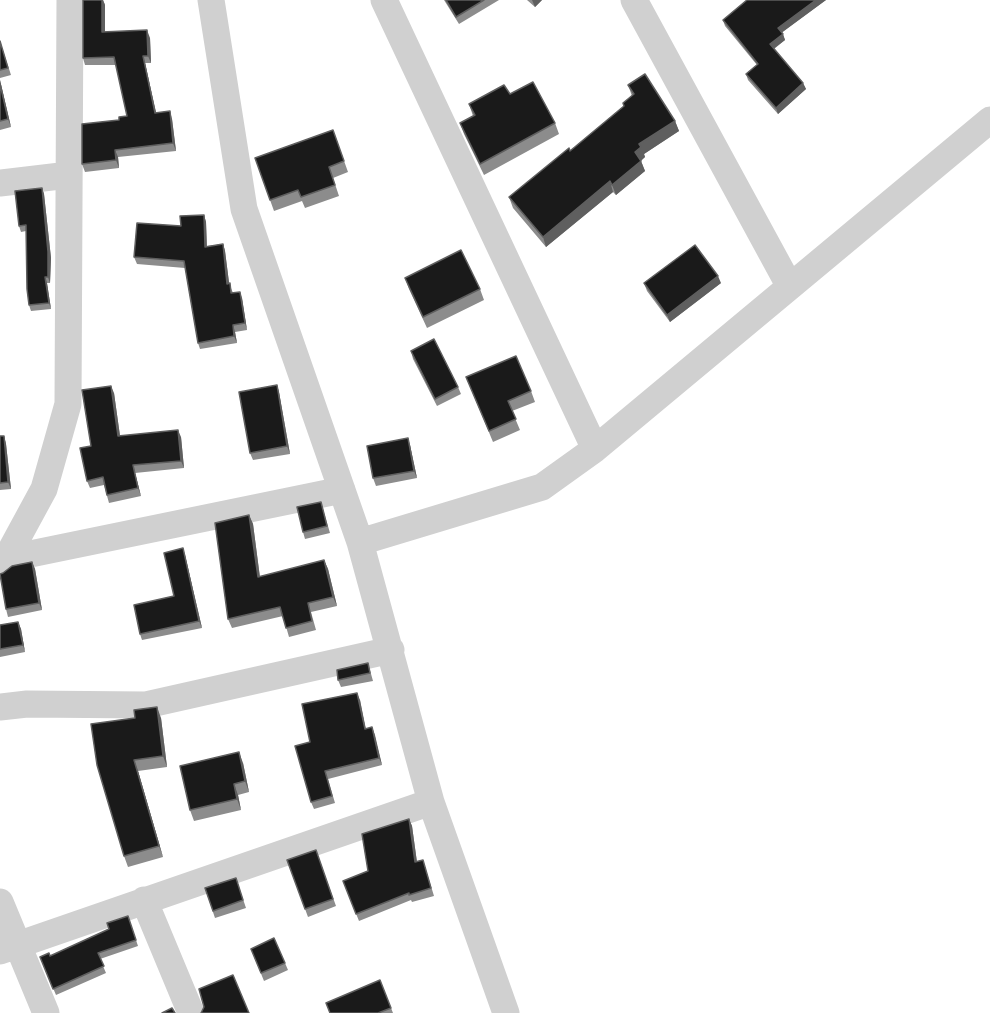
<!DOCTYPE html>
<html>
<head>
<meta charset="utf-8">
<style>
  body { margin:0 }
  canvas { display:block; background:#fff }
</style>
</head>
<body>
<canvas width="990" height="1013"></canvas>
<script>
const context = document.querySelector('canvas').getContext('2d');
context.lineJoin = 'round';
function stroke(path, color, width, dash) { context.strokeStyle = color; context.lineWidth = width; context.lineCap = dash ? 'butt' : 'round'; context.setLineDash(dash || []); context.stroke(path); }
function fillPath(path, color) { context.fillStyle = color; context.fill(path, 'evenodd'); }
stroke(new Path2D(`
  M211 0 244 209 360 542 431 802 506 1013
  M384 0 595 449
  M634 0 789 285
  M0 183 69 175
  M360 542 542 487 595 449 990 120
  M6 559 342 490
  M0 566 6 559 44 489 68 404 70 0
  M0 707 27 704 146 705 391 650
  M144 900 191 1013
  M0 902 46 1013
  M0 951 431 802`), '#d0d0d0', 27);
fillPath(new Path2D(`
  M83 0H103L105 5V32L150 38 151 63H145L156 113 172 119 176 151 118 157 119 168 85 172 82 164 119 120 127 116 116 65H85L83 58Z
  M444 0H499L459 24Z
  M527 0H542L535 7Z
  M747 0H826L782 32 785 40 774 49 803 83 806 89 778 114 748 80 746 74 757 65 725 26 723 20Z
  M0 41 11 75 0 78Z
  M0 80 11 127 0 130Z
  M628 85 675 121 679 131 644 154 645 157 641 161 645 171 616 195 613 192 546 247 513 208 509 197 570 151 624 106 623 103 632 96Z
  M510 94 555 123 559 134 484 175 464 134 460 123 473 116 469 104Z
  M333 130 348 172 333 178 339 196 305 208 302 201 274 211 255 158Z
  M42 188 44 194 51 258 50 283H47L51 309 31 311 29 305 26 231 21 232 19 226Z
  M204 215 206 222 207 246 223 244 225 251 229 283 233 293 242 298 247 330 235 332 237 343 200 349 198 343 185 268 137 264 134 257 181 226Z
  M405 278 480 289 484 300 427 328 409 289Z
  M644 283H721L670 322 647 291Z
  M411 351 458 387 461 394 437 406 413 359Z
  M466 377 531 391 535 402 512 411 520 430 493 442Z
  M277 385 279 392 290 454 253 460 250 453Z
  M114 393 120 436 181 437 184 468 135 473 141 496 109 503 104 485 90 488 87 481 91 446Z
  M0 436H4L6 444 11 489 0 490Z
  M410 445 417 478 376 486 373 478Z
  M321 502 330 533 305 539 303 532Z
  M249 515 253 524 260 577 324 560 328 569 337 606 311 612 316 630 289 637 283 616 232 628 228 619Z
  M185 555 202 628 142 640 140 634 174 596Z
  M32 562 35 569 42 610 8 617 6 609 3 573Z
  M18 622 21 629 25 652 0 657V625Z
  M368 663 373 681 341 687 338 680Z
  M360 700 366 729 372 727 382 765 328 779 335 803 314 809 311 802 310 742Z
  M161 718 167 767 138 771 163 857 128 867 124 856 91 724Z
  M243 763 249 792 238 795 241 810 194 821 190 810Z
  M409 819 412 826 417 862 423 860 434 896 412 902 411 900 359 921 343 881 368 871Z
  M316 850 336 906 308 917 287 860Z
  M236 878 246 908 215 918 205 888Z
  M128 916 138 946 100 959 106 973 56 995 40 957 50 956 109 929Z
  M251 949 285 963 288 970 264 981Z
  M380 980 393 1013H330Z`), '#8c8c8c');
fillPath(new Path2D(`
  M102 0H103L105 5V39L102 32Z
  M532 0H542L535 7Z
  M816 0H826L780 34 778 28Z
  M147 30 150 38 151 63 148 56Z
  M783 34 785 40 772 50 770 44Z
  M143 56 145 63 158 121 155 113Z
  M0 80 11 127 8 119 0 84Z
  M803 83 806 89 778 114 776 108Z
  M170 111 172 119 176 151 173 143Z
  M675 121 679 131 644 154 645 157 638 163 635 152 639 144Z
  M115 150 118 157 119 168 116 160Z
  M641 161 645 171 616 195 612 185Z
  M610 181 613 192 546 247 543 237Z
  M42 188 44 194 51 258 50 283 48 277Z
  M204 215 206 222 207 253 205 247Z
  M223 244 225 251 230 290 227 284Z
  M718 276 721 283 670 322 667 315Z
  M45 277 47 283 51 309 49 303Z
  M240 292 242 298 247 330 245 323Z
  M233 325 235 332 237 343 234 336Z
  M277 385 279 392 290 454 287 446Z
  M111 386 114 393 121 443 118 436Z
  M178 430 181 437 184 468 181 461Z
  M4 436 6 444 11 489 8 482Z
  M408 438 410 445 417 478 414 471Z
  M133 465 135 473 141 496 138 488Z
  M249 515 253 524 261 586 258 577Z
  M183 548 185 555 202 628 199 621Z
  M324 560 328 569 337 606 333 597Z
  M32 562 35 569 42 610 39 603Z
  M18 622 21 629 25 652 23 645Z
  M357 693 360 700 367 737 365 729Z
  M157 707 161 718 167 767 163 756Z
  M372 727 375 735 382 765 379 758Z
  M239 752 243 763 249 792 245 781Z
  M134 760 138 771 163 857 159 846Z
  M234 784 238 795 241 810 237 799Z
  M409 819 412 826 418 870 415 862Z`), '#5f5f5f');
const building = new Path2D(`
  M83 0H102V32L147 30 148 56H143L155 113 170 111 173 143 115 150 116 160 82 164V124L119 120V117L127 116 114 57 83 58Z
  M446 0H484L456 17Z
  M747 0H816L778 28 783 34 770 44 803 83 776 108 746 74 758 64 723 20Z
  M0 41 8 68 0 70Z
  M645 74 675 121 639 144 641 147 635 152 641 161 612 185 610 181 543 237 509 197 569 148 570 151 624 106 623 103 634 94 628 85Z
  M533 82 555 123 480 164 460 123 475 115 469 104 504 85 510 94Z
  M0 84 8 119 0 121Z
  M333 130 344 161 329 167 335 185 301 197 298 190 270 200 255 158Z
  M42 188 48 252V277H45L49 303 29 305 27 289 26 225 19 226 15 191Z
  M204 215 205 247 223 244 227 284 230 283 231 293 240 292 245 323 233 325 234 336 198 343 184 261 134 257 137 223 181 226 180 216Z
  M695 245 718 276 667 315 644 283Z
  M461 250 480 289 423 317 405 278Z
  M434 339 458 387 435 399 411 351Z
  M516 356 531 391 508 401 516 419 489 431 466 377Z
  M277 385 287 446 250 453 239 392Z
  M111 386 118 436 178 430 181 461 133 465 138 488 107 495 103 477 87 481 80 448 91 446 82 390Z
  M0 436H4L8 482 0 483Z
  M408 438 414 471 373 478 367 446Z
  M321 502 327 526 303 532 297 507Z
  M249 515 258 577 324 560 333 597 308 603 312 621 286 628 280 607 228 619 215 523Z
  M183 548 199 621 140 634 134 605 174 596 164 553Z
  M32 562 39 603 6 609 0 574 3 573 12 566Z
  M18 622 23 645 0 649V625Z
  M368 663 370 673 338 680 337 670Z
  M357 693 365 729 372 727 379 758 325 771 332 796 311 802 295 746 310 742 302 704Z
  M157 707 163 756 134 760 159 846 124 856 97 765 91 724 135 718 134 710Z
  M239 752 245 781 234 784 237 799 190 810 180 766Z
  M409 819 415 862 423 860 431 888 409 895V893L356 914 343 881 368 871 362 834Z
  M316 850 333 899 305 909 287 860Z
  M236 878 243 900 213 911 205 888Z
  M128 916 136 940 98 953 104 966 53 989 40 957 49 953 50 956 109 929 107 923Z
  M274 938 285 963 261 973 251 949Z
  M233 975 249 1013H201L204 1007 199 989Z
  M380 980 391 1008 378 1013H330L326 1003Z
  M172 1008 175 1013H162Z`);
fillPath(building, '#1a1a1a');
stroke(building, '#5f5f5f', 1.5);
</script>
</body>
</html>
